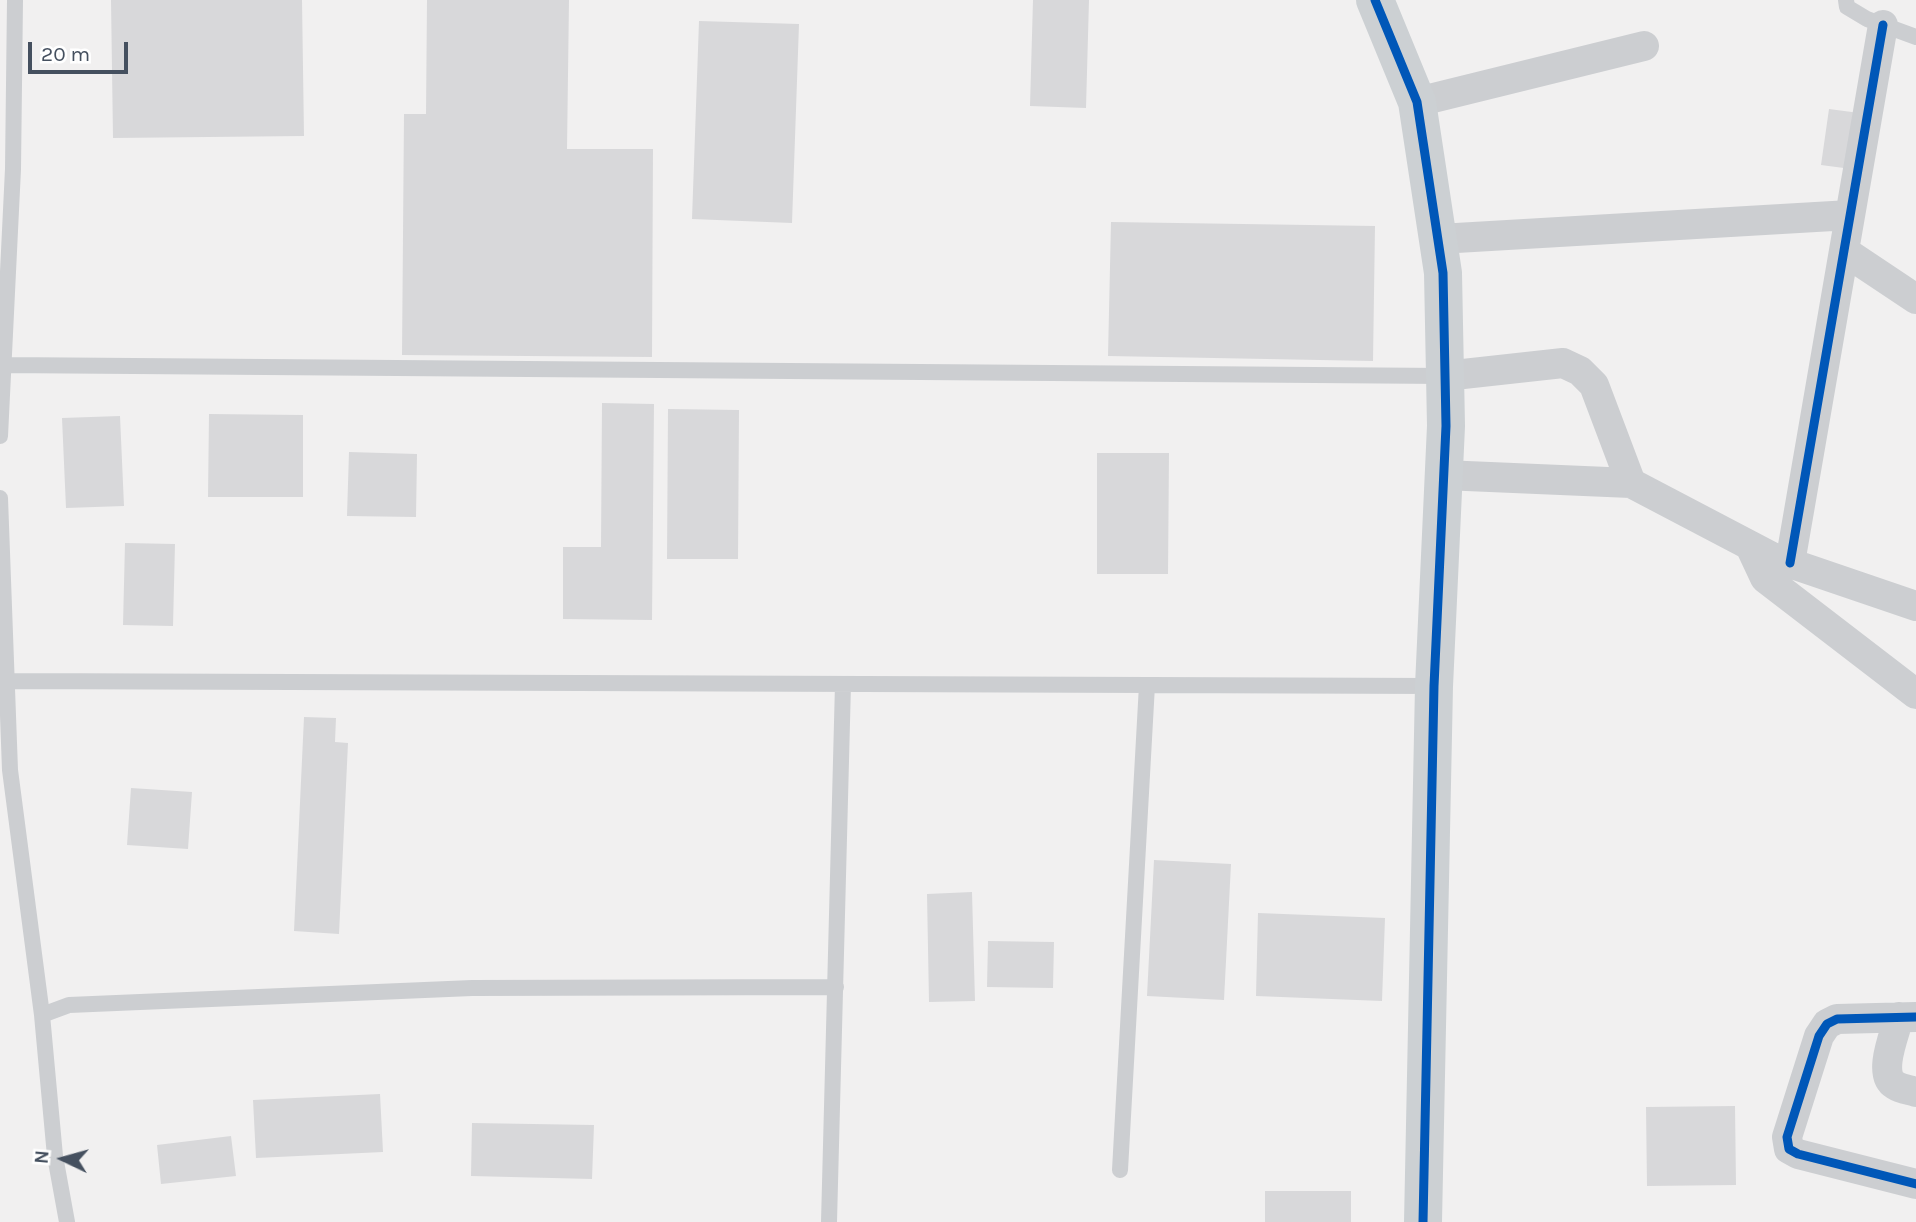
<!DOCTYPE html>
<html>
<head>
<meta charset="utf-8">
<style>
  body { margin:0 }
  #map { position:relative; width:1916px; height:1222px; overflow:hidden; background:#f1f0f0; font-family:Karla,sans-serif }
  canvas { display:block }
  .north { position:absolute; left:28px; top:1124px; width:70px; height:70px; -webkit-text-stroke:5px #fff; paint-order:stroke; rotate:275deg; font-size:19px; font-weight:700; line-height:28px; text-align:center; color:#45505f }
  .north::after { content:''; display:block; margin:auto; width:24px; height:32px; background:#45505f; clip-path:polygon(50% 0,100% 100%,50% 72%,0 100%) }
  .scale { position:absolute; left:28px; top:42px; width:100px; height:32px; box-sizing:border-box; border:4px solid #45505f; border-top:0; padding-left:9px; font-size:21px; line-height:24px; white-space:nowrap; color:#45505f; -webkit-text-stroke:5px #fff; paint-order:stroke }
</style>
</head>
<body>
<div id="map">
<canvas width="1916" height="1222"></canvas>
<div class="north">N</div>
<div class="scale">20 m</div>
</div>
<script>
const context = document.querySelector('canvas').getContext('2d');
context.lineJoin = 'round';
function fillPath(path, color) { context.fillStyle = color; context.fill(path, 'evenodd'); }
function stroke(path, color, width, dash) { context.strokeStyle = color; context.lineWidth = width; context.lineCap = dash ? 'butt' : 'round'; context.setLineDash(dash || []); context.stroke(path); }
fillPath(new Path2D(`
  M111 0H302L304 136 113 138Z
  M427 0H569L567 149H653L652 357 402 355 404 114H426Z
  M1033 0H1089L1086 108 1030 106Z
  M699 21 799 24 792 223 692 219Z
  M1829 109 1867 114 1859 170 1821 165Z
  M1111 222 1375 226 1373 361 1108 356Z
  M602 403 654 404 652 620 563 619V547H601Z
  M668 409 739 410 738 559H667Z
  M209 414 303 415V497H208Z
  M120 416 124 506 66 508 62 418Z
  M349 452 417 454 416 517 347 516Z
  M1097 453H1169L1168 574H1097Z
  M125 543 175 544 173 626 123 625Z
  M304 717 336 718 335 742 348 743 339 934 294 931Z
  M131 788 192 792 188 849 127 845Z
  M1154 860 1231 864 1224 1000 1147 996Z
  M972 892 975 1001 929 1002 927 894Z
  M1258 913 1385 918 1382 1001 1256 996Z
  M988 941 1054 942 1053 988 987 987Z
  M380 1094 383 1152 256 1158 253 1100Z
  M1735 1106 1736 1185 1647 1186 1646 1107Z
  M472 1123 594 1125 592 1179 471 1176Z
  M231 1136 236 1176 161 1184 157 1145Z
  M1265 1191H1351V1222H1265Z`), '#d8d8da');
stroke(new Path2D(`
  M1846 0 1847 7 1867 19 1916 37
  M3 365 1445 376
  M0 436 13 169 15 0
  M0 498 10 770 42 1015 55 1156 67 1222
  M7 681 1434 686
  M42 1015 69 1005 472 988 836 987
  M1120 1170 1147 685
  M829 1222 843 684`), '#ccced1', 16);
stroke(new Path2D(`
  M1417 102 1644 46
  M1439 239 1850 215
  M1844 251 1916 299
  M1445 376 1563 363 1580 371 1594 385 1631 483
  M1443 475 1631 483 1772 557 1916 606
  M1750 546 1765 578 1916 694
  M1790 563 1883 25
  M1899 1017C1895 1034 1877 1074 1895 1085 1901 1089 1910 1090 1916 1092
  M1916 1017 1837 1019 1827 1024 1819 1036 1787 1137 1789 1149 1798 1154 1916 1184`), '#ccced1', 30);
stroke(new Path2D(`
  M1375 0 1417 102 1443 273 1446 426 1434 686 1423 1222`), '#ccd0d3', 38);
stroke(new Path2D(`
  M1375 0 1417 102 1443 273 1446 426 1434 686 1423 1222
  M1790 563 1883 25
  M1916 1017 1837 1019 1827 1024 1819 1036 1787 1137 1789 1149 1798 1154 1916 1184`), '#0057b8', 9);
</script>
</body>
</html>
